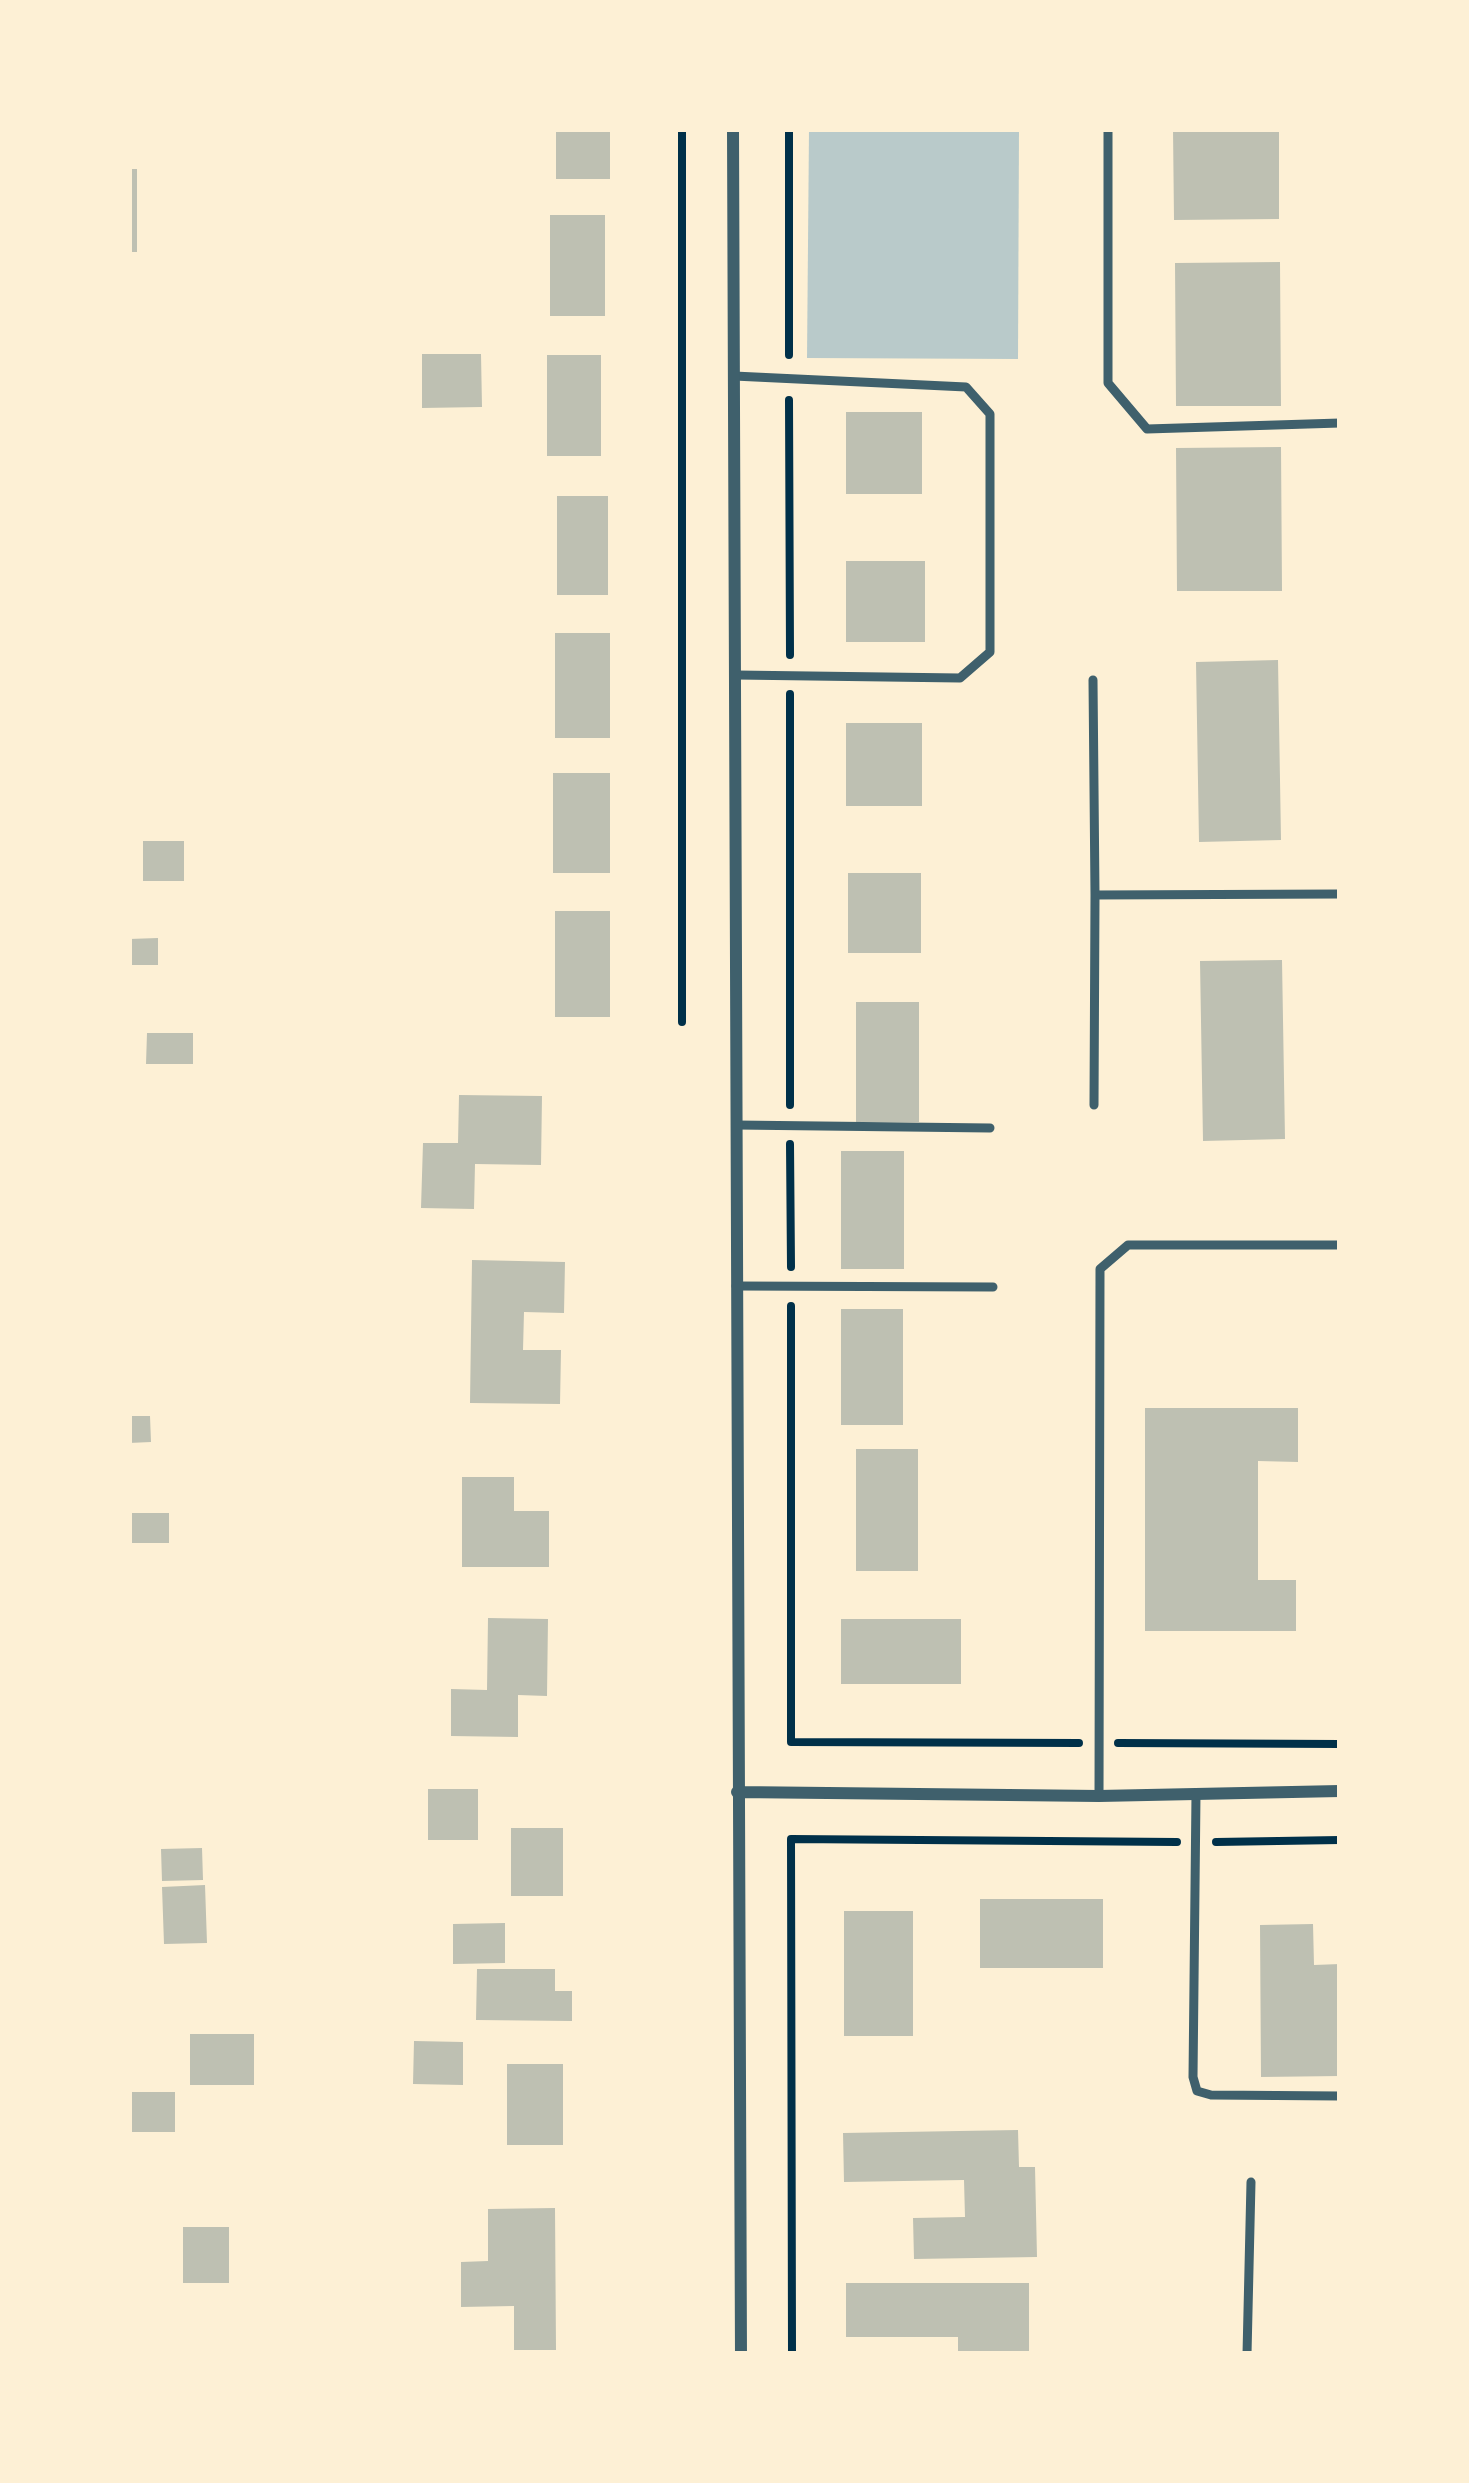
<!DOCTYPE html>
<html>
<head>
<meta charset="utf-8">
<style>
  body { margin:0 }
  #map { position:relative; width:1469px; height:2483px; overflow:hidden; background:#fdf0d5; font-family:Cabin,sans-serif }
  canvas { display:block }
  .frame { position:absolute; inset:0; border:132px solid #fdf0d5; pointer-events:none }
</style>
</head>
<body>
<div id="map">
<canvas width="1469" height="2483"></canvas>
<div class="frame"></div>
</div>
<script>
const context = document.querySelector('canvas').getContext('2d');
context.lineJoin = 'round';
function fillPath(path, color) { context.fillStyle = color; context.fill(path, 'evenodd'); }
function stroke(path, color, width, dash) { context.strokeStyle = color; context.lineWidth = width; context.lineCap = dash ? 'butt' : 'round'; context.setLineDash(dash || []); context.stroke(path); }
fillPath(new Path2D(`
  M809 129H1019L1018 359 807 358Z`), '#b9caca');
fillPath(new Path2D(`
  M556 129H610V179H556Z
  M1173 129H1279V219L1174 220Z
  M129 169H137V252H129Z
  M550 215H605V316H550Z
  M1280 262 1281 406H1176L1175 263Z
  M422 354H481L482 407 422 408Z
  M547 355H601V456H547Z
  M846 412H922V494H846Z
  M1281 447 1282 591H1177L1176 448Z
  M557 496H608V595H557Z
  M846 561H925V642H846Z
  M555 633H610V738H555Z
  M1278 660 1281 840 1199 842 1196 662Z
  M846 723H922V806H846Z
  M553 773H610V873H553Z
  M143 841H184V881H143Z
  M848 873H921V953H848Z
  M555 911H610V1017H555Z
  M158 938V965H129V939Z
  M1282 960 1285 1139 1203 1141 1200 961Z
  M856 1002H919V1122H856Z
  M147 1033H193V1064H146Z
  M459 1095 542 1096 541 1165 475 1164 474 1209 421 1208 423 1143H458Z
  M841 1151H904V1269H841Z
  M472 1260 565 1262 564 1313 524 1312 523 1350H561L560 1404 470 1403Z
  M841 1309H903V1425H841Z
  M1145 1408H1298V1462L1258 1461V1580H1296V1631H1145Z
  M129 1416H150L151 1442 129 1443Z
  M856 1449H918V1571H856Z
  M462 1477H514V1511H549V1567H462Z
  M129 1513H169V1543H129Z
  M488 1618 548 1619 547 1696 518 1695V1737L451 1736V1689L487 1690Z
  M841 1619H961V1684H841Z
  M428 1789H478V1840H428Z
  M511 1828H563V1896H511Z
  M202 1848 203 1880 162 1881 161 1849Z
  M205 1885 207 1943 164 1944 162 1887Z
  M980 1899H1103V1968H980Z
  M844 1911H913V2036H844Z
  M505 1923V1963L453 1964V1924Z
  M1313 1924 1314 1965 1340 1964V2076L1261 2077 1260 1925Z
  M477 1969H555V1991H572V2021L476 2020Z
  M190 2034H254V2085H190Z
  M414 2041 463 2042V2085L413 2084Z
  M507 2064H563V2145H507Z
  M129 2092H175V2132H129Z
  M1018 2130 1019 2167H1035L1037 2257 914 2259 913 2218 965 2217 964 2180 844 2182 843 2133Z
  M555 2208 556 2350H514V2306L461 2307V2262L488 2261V2209Z
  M183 2227H229V2283H183Z
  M846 2283H1029V2354H958V2337H846Z`), '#bec0b2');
stroke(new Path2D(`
  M682 129V1022
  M789 129V355
  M789 400 790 655
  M790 694V1105
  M790 1144 791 1267
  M791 1306V1742L1079 1743
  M1118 1743 1340 1744
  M1216 1842 1340 1840
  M792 2354 791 1839 1177 1842`), '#003049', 8);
stroke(new Path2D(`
  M1108 129V383L1147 429 1340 423
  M734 376 966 387 990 414V652L960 678 736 675
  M1093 680 1095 895
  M1094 1105 1095 895 1340 894
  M736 1125 990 1128
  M736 1286 993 1287
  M1196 1794 1193 2077 1197 2091 1211 2095 1340 2096
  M1099 1796 1100 1269 1128 1245H1340
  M1247 2354 1251 2182`), '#3f606c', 9);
stroke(new Path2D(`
  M733 129 741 2354
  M737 1792 1099 1796 1340 1791`), '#3f606c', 12);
</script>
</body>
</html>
